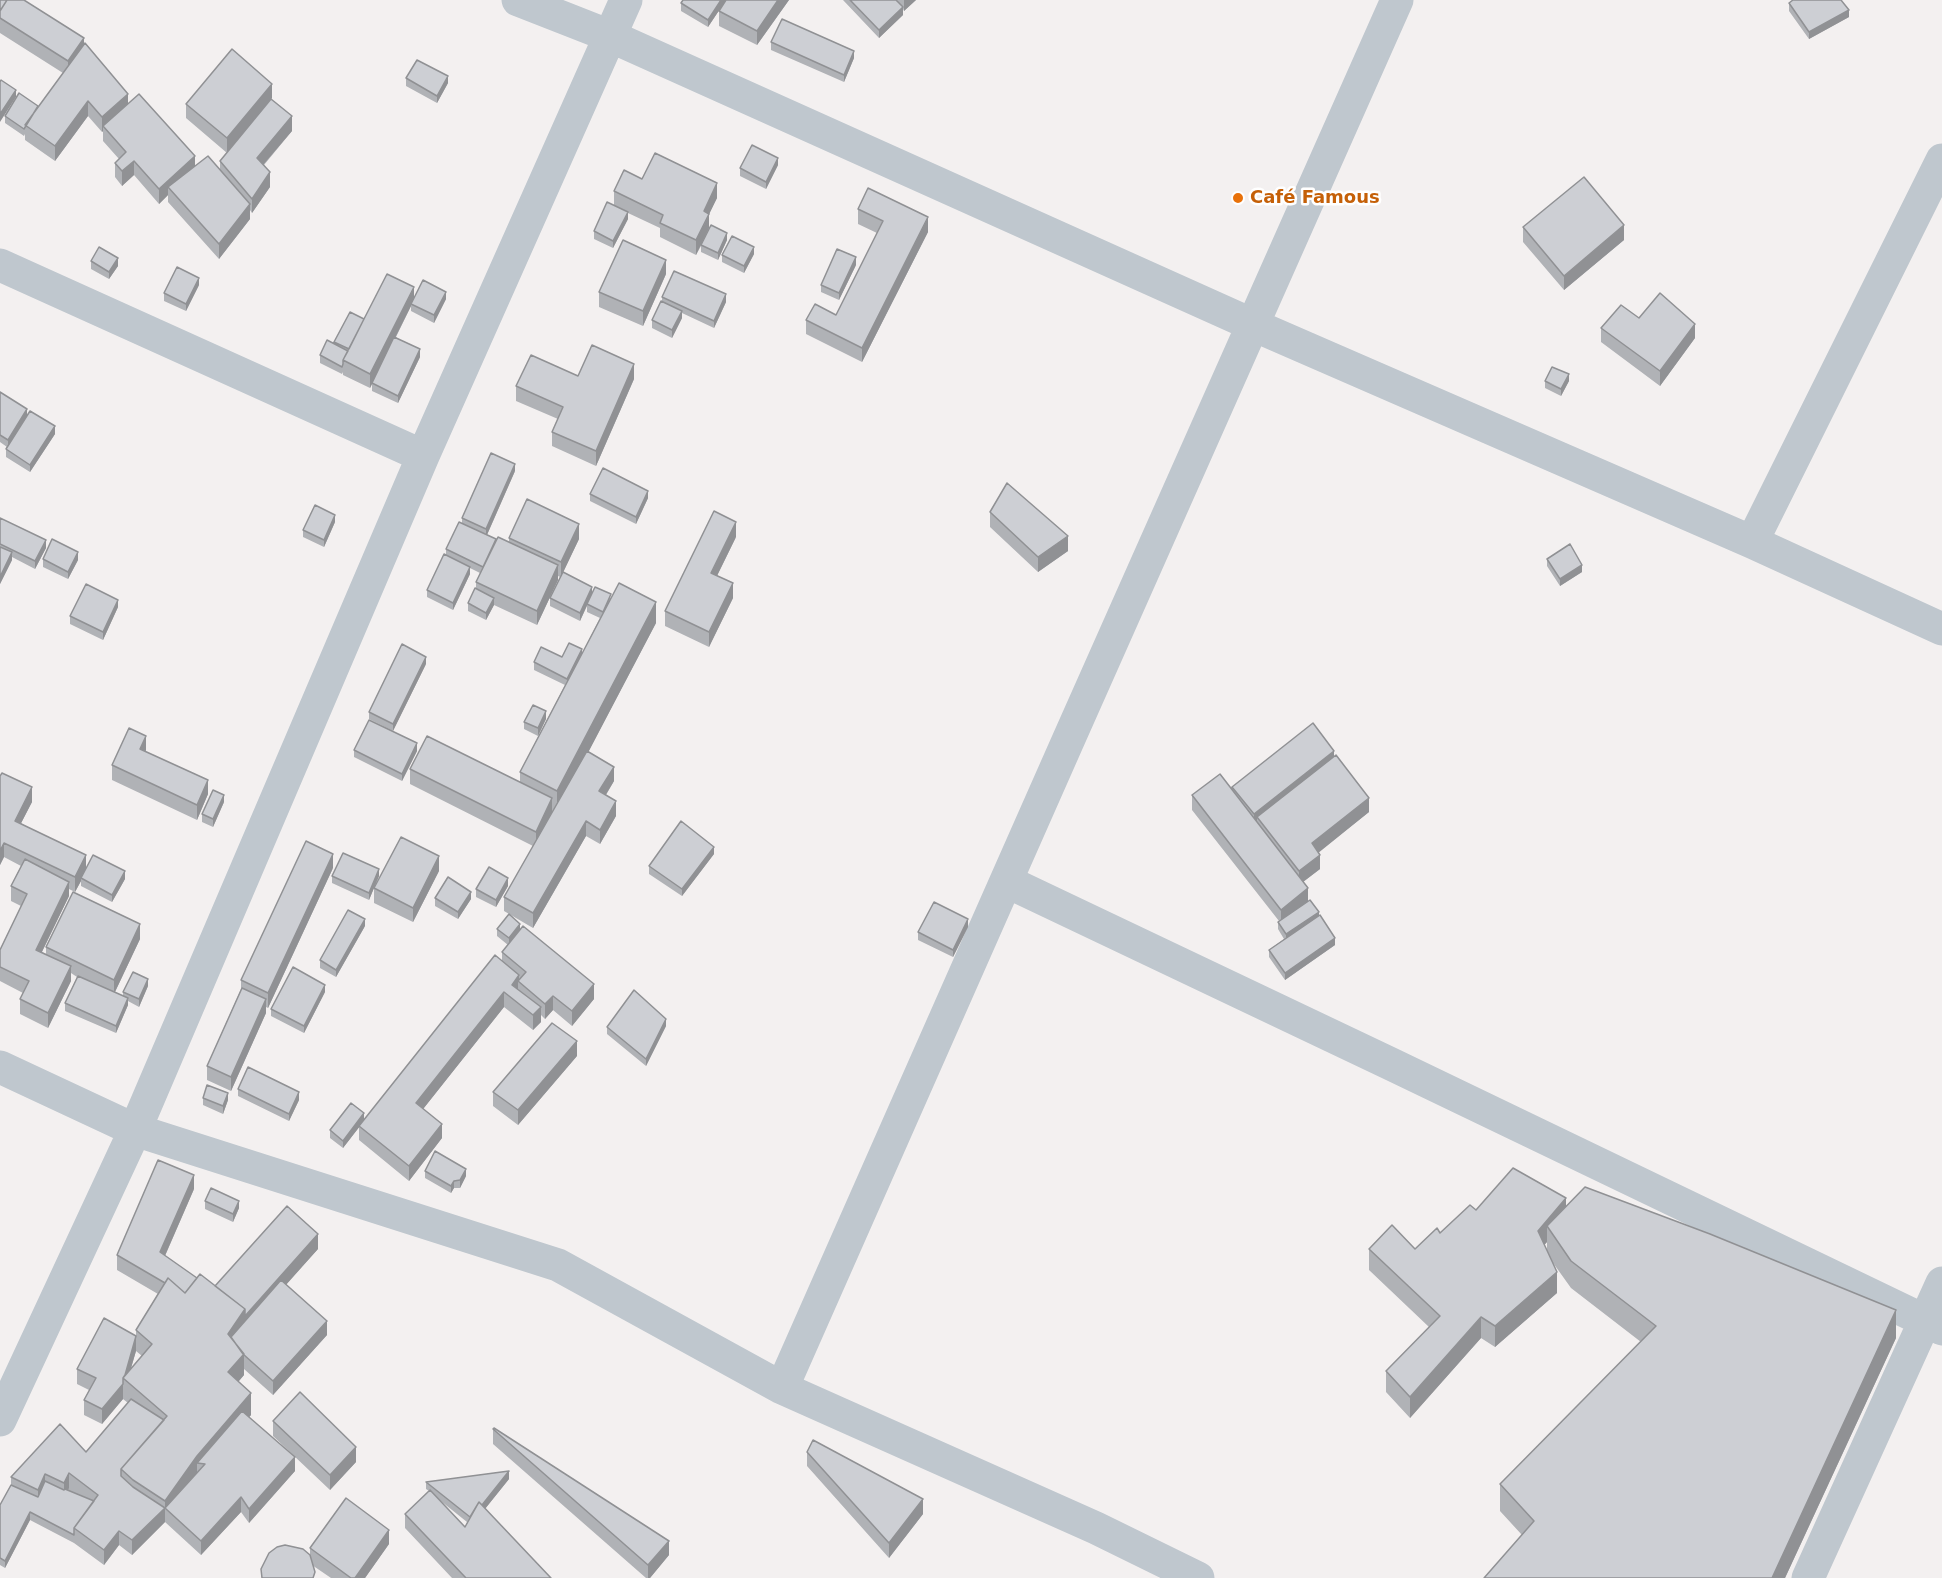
<!DOCTYPE html>
<html>
<head>
<meta charset="utf-8">
<style>
  body { margin:0 }
  canvas { display:block; background:#f3f0f0 }
</style>
</head>
<body>
<canvas width="1942" height="1578"></canvas>
<script>
const context = document.querySelector('canvas').getContext('2d');
context.lineJoin = 'round';
function stroke(path, color, width, dash) { context.strokeStyle = color; context.lineWidth = width; context.lineCap = dash ? 'butt' : 'round'; context.setLineDash(dash || []); context.stroke(path); }
function fillPath(path, color) { context.fillStyle = color; context.fill(path, 'evenodd'); }
function drawText(font, color, halo, rows, align = 'center') {
  context.font = font + ' "DejaVu Sans",sans-serif'; context.lineWidth = 5; context.setLineDash([]); context.textBaseline = 'middle'; context.strokeStyle = halo; context.fillStyle = color; for (const [text, x, y, turn = 0] of rows) {
    context.save(); context.translate(x, y); context.rotate((+turn || 0) * Math.PI / 180); context.textAlign = isNaN(turn) ? turn : align; if (halo) context.strokeText(text, 0, 0); context.fillText(text, 0, 0); context.restore();
  }
}
stroke(new Path2D(`
  M518 0 610 36 1251 324 1752 542 1942 629
  M0 265 423 456
  M1752 542 1942 160
  M1008 882 1391 1064 1942 1329
  M0 1067 135 1130 558 1265 782 1388 1096 1528 1198 1578
  M782 1388C988 926 1189 461 1397 0
  M0 1420 135 1130 423 456 626 0
  M1808 1578 1942 1283`), '#bfc7ce', 33);
fillPath(new Path2D(`
  M0 0 84 44 128 103 195 166 220 170V161L227 153 186 118V104L272 98 271 99 292 131 264 165 270 187 252 213 250 210V219L219 259 168 202V195L159 204 134 175 122 186 115 177V163L119 159 103 141V131L102 132 88 116 55 161 25 140V134L24 136 5 123V116L38 107 63 73 0 33Z
  M683 0H726L708 27 681 11V3Z
  M726 0H789L757 45 719 26V11Z
  M843 0H916L904 11 903 9V15L879 38Z
  M1789 3 1849 17 1809 39 1789 11Z
  M771 42 854 58 844 82 771 50Z
  M406 78 448 83 437 103 406 86Z
  M778 165 766 189 740 176V168Z
  M642 179 717 198 709 213V227L727 240 718 260 701 252V246L696 255 660 237V228L628 213V219L613 248 594 239V231L614 205V191Z
  M858 209 928 232 862 362 806 334V320L836 315 877 233 858 224Z
  M1523 227 1624 240 1564 290 1523 242Z
  M754 254 744 273 722 262V255Z
  M91 261 118 266 109 279 91 269Z
  M856 265 839 300 821 292V285Z
  M666 274 643 326 599 307V292Z
  M199 285 186 311 164 301V293Z
  M662 297 726 302 714 328 682 313V318L672 338 652 328V320L662 301Z
  M414 299H446L434 323 411 311V306L396 337 420 357 398 403 372 391V384L370 388 343 375V372L342 374 320 363V355L334 344V342L364 319Z
  M1639 318 1695 338 1660 386 1601 342V328Z
  M578 376 634 379 596 466 552 446V432L558 419 516 401V386Z
  M1545 381H1569L1561 396 1545 388Z
  M0 392 27 416 55 434 30 472 6 457V449L7 447 0 442Z
  M515 471 487 535 496 539 509 542V538L579 539 563 572 592 592 611 598 656 623 588 752 614 781 606 795 616 816 600 844 586 836 533 928 504 911V897L533 846 410 784V769L520 782V772L565 685 534 670V662L582 654 600 618 587 612V606L580 621 550 606V598L560 577 558 576V580L537 625 494 605 486 620 468 611V603L476 589V582L480 573 470 568V574L453 610 427 597V590L446 555V549L462 523V518Z
  M590 494 648 498 636 524 590 501Z
  M990 512 1068 551 1038 572 990 527Z
  M0 518 46 548 35 569 12 557V560L0 584Z
  M335 522 324 547 303 537V530Z
  M736 537 717 576 733 598 709 647 665 626V611Z
  M43 559 78 560 68 579 43 567Z
  M1547 559 1582 572 1560 586 1547 566Z
  M118 607 103 640 70 624V616Z
  M426 664 393 731 369 719V712Z
  M546 719 538 736 524 729V722Z
  M146 750V752L208 794 197 820 112 780V765Z
  M354 750 417 751 402 781 354 757Z
  M1334 756 1369 812 1318 852 1320 869 1303 882 1308 901 1319 915 1335 945 1285 980 1269 957V950L1284 939 1278 929V922L1279 921 1192 810V795L1232 791V787Z
  M0 776 32 802 21 823 86 868 125 879 112 902 81 886V881L75 892 69 889V896L42 952 46 954V947L140 939 115 992 123 996V992L148 986 139 1007 128 1001V1005L116 1033 65 1011V1003L77 977 71 973V981L48 1028 20 1014V999L23 993 0 981V950L21 906 11 901V886L21 866 4 857 0 865Z
  M224 802 213 827 202 822V814Z
  M714 854 682 896 649 874V866Z
  M333 868 268 1008 266 1007V1013L231 1091 207 1080V1066L241 989V980Z
  M439 871 413 922 374 903V888Z
  M332 876H379L369 900 332 883Z
  M508 886 496 907 476 897V889Z
  M435 898 471 899 458 919 435 906Z
  M365 926 336 977 320 968V960Z
  M968 927 953 957 918 940V932Z
  M497 929 520 930 594 999 572 1026 553 1010 545 1019 541 1015V1022L533 1030 504 1007 423 1109 442 1138 409 1181 359 1140V1127L343 1148 330 1138V1130L364 1120 502 961V952L508 945 497 936Z
  M325 992 304 1033 271 1016V1009Z
  M666 1026 646 1066 607 1034V1027Z
  M577 1056 518 1125 493 1106V1092Z
  M238 1089 299 1100 289 1121 238 1096Z
  M203 1098 228 1100 223 1114 203 1105Z
  M425 1171 466 1176 460 1188H454L451 1193 425 1178Z
  M194 1189 165 1256 197 1278 215 1286 318 1249 286 1284 327 1335 273 1395 244 1369V1375L238 1382 251 1415 249 1417 295 1471 249 1523 241 1512 201 1555 165 1522 132 1555 119 1545 104 1565 74 1543 30 1520 5 1568 0 1565V1505L11 1485V1477L86 1452 128 1403 123 1399 102 1424 84 1415V1400L89 1390 77 1384V1369L136 1336V1330L158 1294 117 1270V1255ZM136 1351 142 1356 131 1368Z
  M205 1201 239 1208 233 1222 205 1209Z
  M1566 1206 1896 1338 1785 1578H1484L1522 1535 1500 1511V1484L1641 1342 1571 1288 1551 1260 1557 1293 1495 1347 1481 1338 1410 1418 1386 1392V1371L1429 1327 1369 1270V1249H1415L1476 1210ZM1547 1242V1251L1544 1245Z
  M273 1421 356 1462 330 1490 273 1436Z
  M493 1429 669 1555 650 1578H646L493 1444Z
  M807 1452 923 1514 889 1558 807 1466Z
  M509 1479 485 1509 551 1578H452L405 1528V1514L429 1491 426 1489V1482ZM437 1498 467 1522 465 1527Z
  M389 1544 365 1578H331L312 1565 315 1578 310 1555V1548Z`), '#b0b2b6');
fillPath(new Path2D(`
  M721 0H726L708 27V20Z
  M778 0H789L757 45V31Z
  M904 0H916L904 11Z
  M903 7V15L879 38V30Z
  M1849 10V17L1809 39V32Z
  M84 38V53L68 76V61Z
  M854 51V58L844 82V75Z
  M448 76V83L437 103V96Z
  M272 84V98L227 153V138Z
  M16 90V97L0 122V114Z
  M128 94V109L103 126V131L102 132V117Z
  M88 101V116L55 161V146Z
  M292 116V131L257 172V158Z
  M195 156V170L168 187V195L159 204V189Z
  M778 158V165L766 189V182Z
  M134 161V175L122 186V171Z
  M270 172V187L252 213V199Z
  M717 183V198L704 225V211Z
  M250 204V219L219 259V244Z
  M628 212V219L613 248V241Z
  M709 214V228L696 255V240Z
  M928 217V232L862 362V348Z
  M1624 225V240L1564 290V276Z
  M727 233V240L718 260V253Z
  M754 247V254L744 273V266Z
  M856 257V265L839 300V293Z
  M118 258V266L109 279V272Z
  M666 260V274L643 326V311Z
  M199 278V285L186 311V304Z
  M414 287V301L411 304V306L370 388V374Z
  M446 292V299L434 323V315Z
  M726 294V302L714 328V321Z
  M682 311V318L672 338V330Z
  M1695 324V338L1660 386V371Z
  M420 349V357L398 403V396Z
  M634 364V379L596 466V451Z
  M1569 374V381L1561 396V389Z
  M27 409V417L8 447V440Z
  M55 426V434L30 472V465Z
  M515 464V471L486 537V529Z
  M648 491V498L636 524V517Z
  M335 515V522L324 547V540Z
  M736 522V537L711 588V573Z
  M579 524V539L561 577V562Z
  M1068 536V551L1038 572V557Z
  M46 540V548L35 569V561Z
  M12 552V560L0 584V577Z
  M78 552V560L68 579V572Z
  M558 565V580L537 625V611Z
  M1582 565V572L1560 586V579Z
  M470 567V574L453 610V603Z
  M733 583V598L709 647V632Z
  M592 587V594L580 621V613Z
  M494 598V605L486 620V613Z
  M118 600V607L103 640V632Z
  M656 602V623L557 812V791Z
  M582 649V657L567 686V679Z
  M426 657V664L393 731V724Z
  M546 711V719L538 736V728Z
  M146 736V750L140 764V749Z
  M417 743V751L402 781V774Z
  M1334 751V765L1257 817V826L1254 829V814Z
  M614 767V781L599 806V791Z
  M208 780V794L197 820V805Z
  M32 787V802L15 835V821Z
  M224 795V802L213 827V819Z
  M552 798V813L536 847V832Z
  M1369 798V812L1312 858V843Z
  M616 801V816L600 844V830Z
  M586 821V836L533 928V913Z
  M4 843V857L0 865V851Z
  M714 847V854L682 896V889Z
  M333 854V868L268 1008V993Z
  M86 855V870L81 878V881L75 892V877Z
  M1320 855V869L1299 885V871Z
  M439 856V871L413 922V908Z
  M379 869V876L369 900V893Z
  M125 871V879L112 902V895Z
  M508 878V886L496 907V900Z
  M69 882V896L36 964V950Z
  M1308 888V903L1281 925V910Z
  M471 892V899L458 919V912Z
  M1319 912V919L1286 941V934Z
  M365 919V926L336 977V970Z
  M968 919V927L953 957V950Z
  M140 924V939L114 994V980Z
  M520 924V931L509 946V938Z
  M1335 938V945L1285 980V973Z
  M71 966V981L48 1028V1013Z
  M519 975V982L518 981V991L512 999V985Z
  M148 979V986L139 1007V999Z
  M594 984V999L572 1026V1011Z
  M325 985V992L304 1033V1026Z
  M504 992V1007L416 1118V1103Z
  M553 996V1010L545 1019V1004Z
  M128 998V1005L116 1033V1026Z
  M266 999V1013L231 1091V1077Z
  M541 1007V1022L533 1030V1015Z
  M666 1019V1026L646 1066V1059Z
  M577 1041V1056L518 1125V1110Z
  M299 1092V1100L289 1121V1114Z
  M228 1093V1100L223 1114V1106Z
  M364 1113V1121L343 1148V1141Z
  M442 1124V1138L409 1181V1166Z
  M466 1169V1176L460 1188V1180Z
  M194 1175V1189L160 1267V1252Z
  M454 1181V1188L451 1193V1186Z
  M1566 1198V1219L1547 1226V1242L1538 1252V1231Z
  M239 1201V1208L233 1222V1214Z
  M318 1234V1249L245 1331 228 1340V1334L245 1309Z
  M1557 1272V1293L1495 1347V1326Z
  M1896 1310V1338L1785 1578H1772Z
  M1481 1317V1338L1410 1418V1397Z
  M327 1321V1335L273 1395V1381Z
  M136 1336V1351L127 1382 124 1379Z
  M244 1354V1375L228 1394V1372Z
  M123 1384V1399L102 1424V1409Z
  M251 1393V1415L205 1468V1464L197 1463V1478L165 1508V1522L132 1555V1540L165 1508V1501L197 1456Z
  M356 1447V1462L330 1490V1475Z
  M295 1457V1471L249 1523V1509Z
  M509 1471V1479L472 1525V1518Z
  M69 1473V1488L64 1498V1483Z
  M45 1474V1489L38 1505V1490Z
  M241 1497V1512L201 1555V1541Z
  M923 1499V1514L889 1558V1543Z
  M30 1512V1520L5 1568V1561Z
  M389 1530V1544L365 1578H355Z
  M119 1531V1545L104 1565V1550Z
  M669 1541V1555L650 1578H648V1565Z`), '#909194');
const building = new Path2D(`
  M0 0H7L0 11Z
  M7 0H24L84 38 68 61 0 18V11Z
  M683 0H721L708 20 681 3Z
  M726 0H778L757 31 719 11Z
  M850 0H896L903 7 879 30Z
  M1793 0H1841L1849 10 1809 32 1789 3Z
  M782 19 854 51 844 75 771 42Z
  M85 43 128 94 102 117 88 101 55 146 25 125Z
  M232 49 272 84 227 138 186 104Z
  M417 60 448 76 437 96 406 78Z
  M1 80 16 90 0 114V82Z
  M19 93 38 106 24 129 5 116Z
  M139 94 195 156 159 189 134 161 122 171 115 163 126 152 103 126Z
  M271 99 292 116 257 158 270 172 252 199 220 161Z
  M752 145 778 158 766 182 740 168Z
  M655 153 717 183 704 211 709 214 696 240 660 223 663 215 614 191 624 170 642 179Z
  M208 156 250 204 219 244 168 187Z
  M1584 177 1624 225 1564 276 1523 227Z
  M868 188 928 217 862 348 806 320 815 304 836 315 883 221 858 209Z
  M607 202 628 212 613 241 594 231Z
  M711 225 727 233 718 253 701 245Z
  M732 236 754 247 744 266 722 255Z
  M623 240 666 260 643 311 599 292Z
  M99 247 118 258 109 272 91 261Z
  M837 249 856 257 839 293 821 285Z
  M177 267 199 278 186 304 164 293Z
  M674 271 726 294 714 321 662 297Z
  M387 274 414 287 370 374 343 360Z
  M423 280 446 292 434 315 411 304Z
  M1660 293 1695 324 1660 371 1601 328 1621 305 1639 318Z
  M661 301 682 311 672 330 652 320Z
  M350 312 364 319 349 349 334 342Z
  M394 337 420 349 398 396 372 383Z
  M327 340 348 351 343 360V364L342 367 320 355Z
  M592 345 634 364 596 451 552 432 563 407 516 386 531 355 578 376Z
  M1552 367 1569 374 1561 389 1545 381Z
  M0 392 27 409 8 440 0 435Z
  M30 411 55 426 30 465 6 449Z
  M491 453 515 464 486 529 462 518Z
  M603 468 648 491 636 517 590 494Z
  M1007 483 1068 536 1038 557 990 512Z
  M527 499 579 524 561 562 509 538Z
  M315 505 335 515 324 540 303 530Z
  M714 511 736 522 711 573 733 583 709 632 665 611Z
  M0 518 46 540 35 561 0 544Z
  M459 522 496 539 483 567 446 549Z
  M498 537 558 565 537 611 476 582Z
  M52 539 78 552 68 572 43 559Z
  M1570 544 1582 565 1560 579 1547 559Z
  M0 547 12 552 0 577Z
  M444 554 470 567 453 603 427 590Z
  M563 572 592 587 580 613 550 598Z
  M619 583 656 602 557 791 520 772Z
  M86 584 118 600 103 632 70 616Z
  M595 587 611 594 603 612 587 604Z
  M475 588 494 598 486 613 468 603Z
  M569 643 582 649 567 679 534 662 541 647 562 657Z
  M402 644 426 657 393 724 369 712Z
  M533 705 546 711 538 728 524 722Z
  M369 720 417 743 402 774 354 750Z
  M1313 723 1334 751 1254 814 1232 787Z
  M129 728 146 736 140 749 208 780 197 805 112 765Z
  M427 736 552 798 536 832 410 769Z
  M587 751 614 767 599 791 616 801 600 830 586 821 533 913 504 897Z
  M1336 755 1369 798 1312 843 1320 855 1299 871 1257 817Z
  M2 773 32 787 15 821 86 855 75 877 4 843 0 851V776Z
  M1220 774 1308 888 1281 910 1192 795Z
  M213 790 224 795 213 819 202 814Z
  M681 821 714 847 682 889 649 866Z
  M401 837 439 856 413 908 374 888Z
  M306 841 333 854 268 993 241 980Z
  M343 853 379 869 369 893 332 876Z
  M93 855 125 871 112 895 81 878Z
  M25 859 69 882 36 950 71 966 48 1013 20 999 29 981 0 967V950L27 894 11 886Z
  M489 867 508 878 496 900 476 889Z
  M448 877 471 892 458 912 435 898Z
  M73 892 140 924 114 980 46 947Z
  M1310 900 1319 912 1286 934 1278 922Z
  M934 902 968 919 953 950 918 932Z
  M348 910 365 919 336 970 320 960Z
  M509 914 520 924 509 938 497 929Z
  M1320 915 1335 938 1285 973 1269 950Z
  M523 926 594 984 572 1011 553 996 545 1004 518 981 526 972 502 952Z
  M495 955 519 975 512 985 541 1007 533 1015 504 992 416 1103 442 1124 409 1166 359 1126Z
  M293 967 325 985 304 1026 271 1009Z
  M133 972 148 979 139 999 123 992Z
  M78 976 128 998 116 1026 65 1003Z
  M242 988 266 999 231 1077 207 1066Z
  M634 990 666 1019 646 1059 607 1027Z
  M552 1023 577 1041 518 1110 493 1092Z
  M248 1067 299 1092 289 1114 238 1089Z
  M207 1085 228 1093 223 1106 203 1098Z
  M351 1103 364 1113 343 1141 330 1130Z
  M435 1151 466 1169 460 1180 454 1181 451 1186 425 1171Z
  M158 1160 194 1175 160 1252 197 1278 185 1293 168 1278 165 1283 117 1255Z
  M1513 1168 1566 1198 1538 1231 1557 1272 1495 1326 1481 1317 1410 1397 1386 1371 1440 1316 1369 1249 1392 1225 1415 1249 1437 1228 1440 1233 1470 1205 1476 1210Z
  M1585 1187 1710 1234 1896 1310 1772 1578H1484L1534 1521 1500 1484 1656 1326 1571 1261 1547 1226Z
  M211 1188 239 1201 233 1214 205 1201Z
  M287 1206 318 1234 245 1316V1309L215 1286Z
  M200 1274 245 1309 228 1334 244 1354 228 1372 251 1393 197 1456 165 1501 133 1480 121 1469 167 1416 123 1378 152 1344 136 1330 168 1278 185 1293Z
  M281 1280 327 1321 273 1381 243 1354 231 1337Z
  M104 1318 136 1336 125 1375 123 1378V1384L102 1409 84 1400 96 1378 77 1369Z
  M300 1392 356 1447 330 1475 273 1421Z
  M131 1399 164 1420 121 1469V1476L133 1487 165 1508 132 1540 119 1531 104 1550 74 1528 98 1495 69 1473 64 1483 45 1474 38 1490 11 1477 60 1424 86 1452Z
  M242 1411 295 1457 249 1509 241 1497 201 1541 165 1508 205 1464 197 1463Z
  M494 1428 669 1541 648 1565 493 1429Z
  M813 1440 923 1499 889 1543 807 1452Z
  M509 1471 482 1505 479 1502 470 1517 426 1482Z
  M45 1481 64 1490 65 1489 94 1501 74 1528V1535L30 1512 5 1561 0 1558V1505L11 1485 38 1497Z
  M430 1490 465 1527 479 1502 551 1578H466L405 1514Z
  M346 1498 389 1530 355 1578H351L310 1548Z
  M285 1545 303 1549 310 1555 315 1572 313 1578H262L261 1569 269 1553 277 1547Z`);
fillPath(building, '#cdcfd4');
stroke(building, '#909194', 1.5);
for (const [x, y, r, color] of [
  [1238,198,6,"#e8710a"]
]) { const dot = new Path2D(); dot.arc(x, y, r, 0, 2 * Math.PI); context.fillStyle = color; context.fill(dot); stroke(dot, '#fff', 2); }
drawText('bold 18px', '#c56008', '#fff', [
  ["Café Famous",1250,198]
], 'left');
</script>
</body>
</html>
